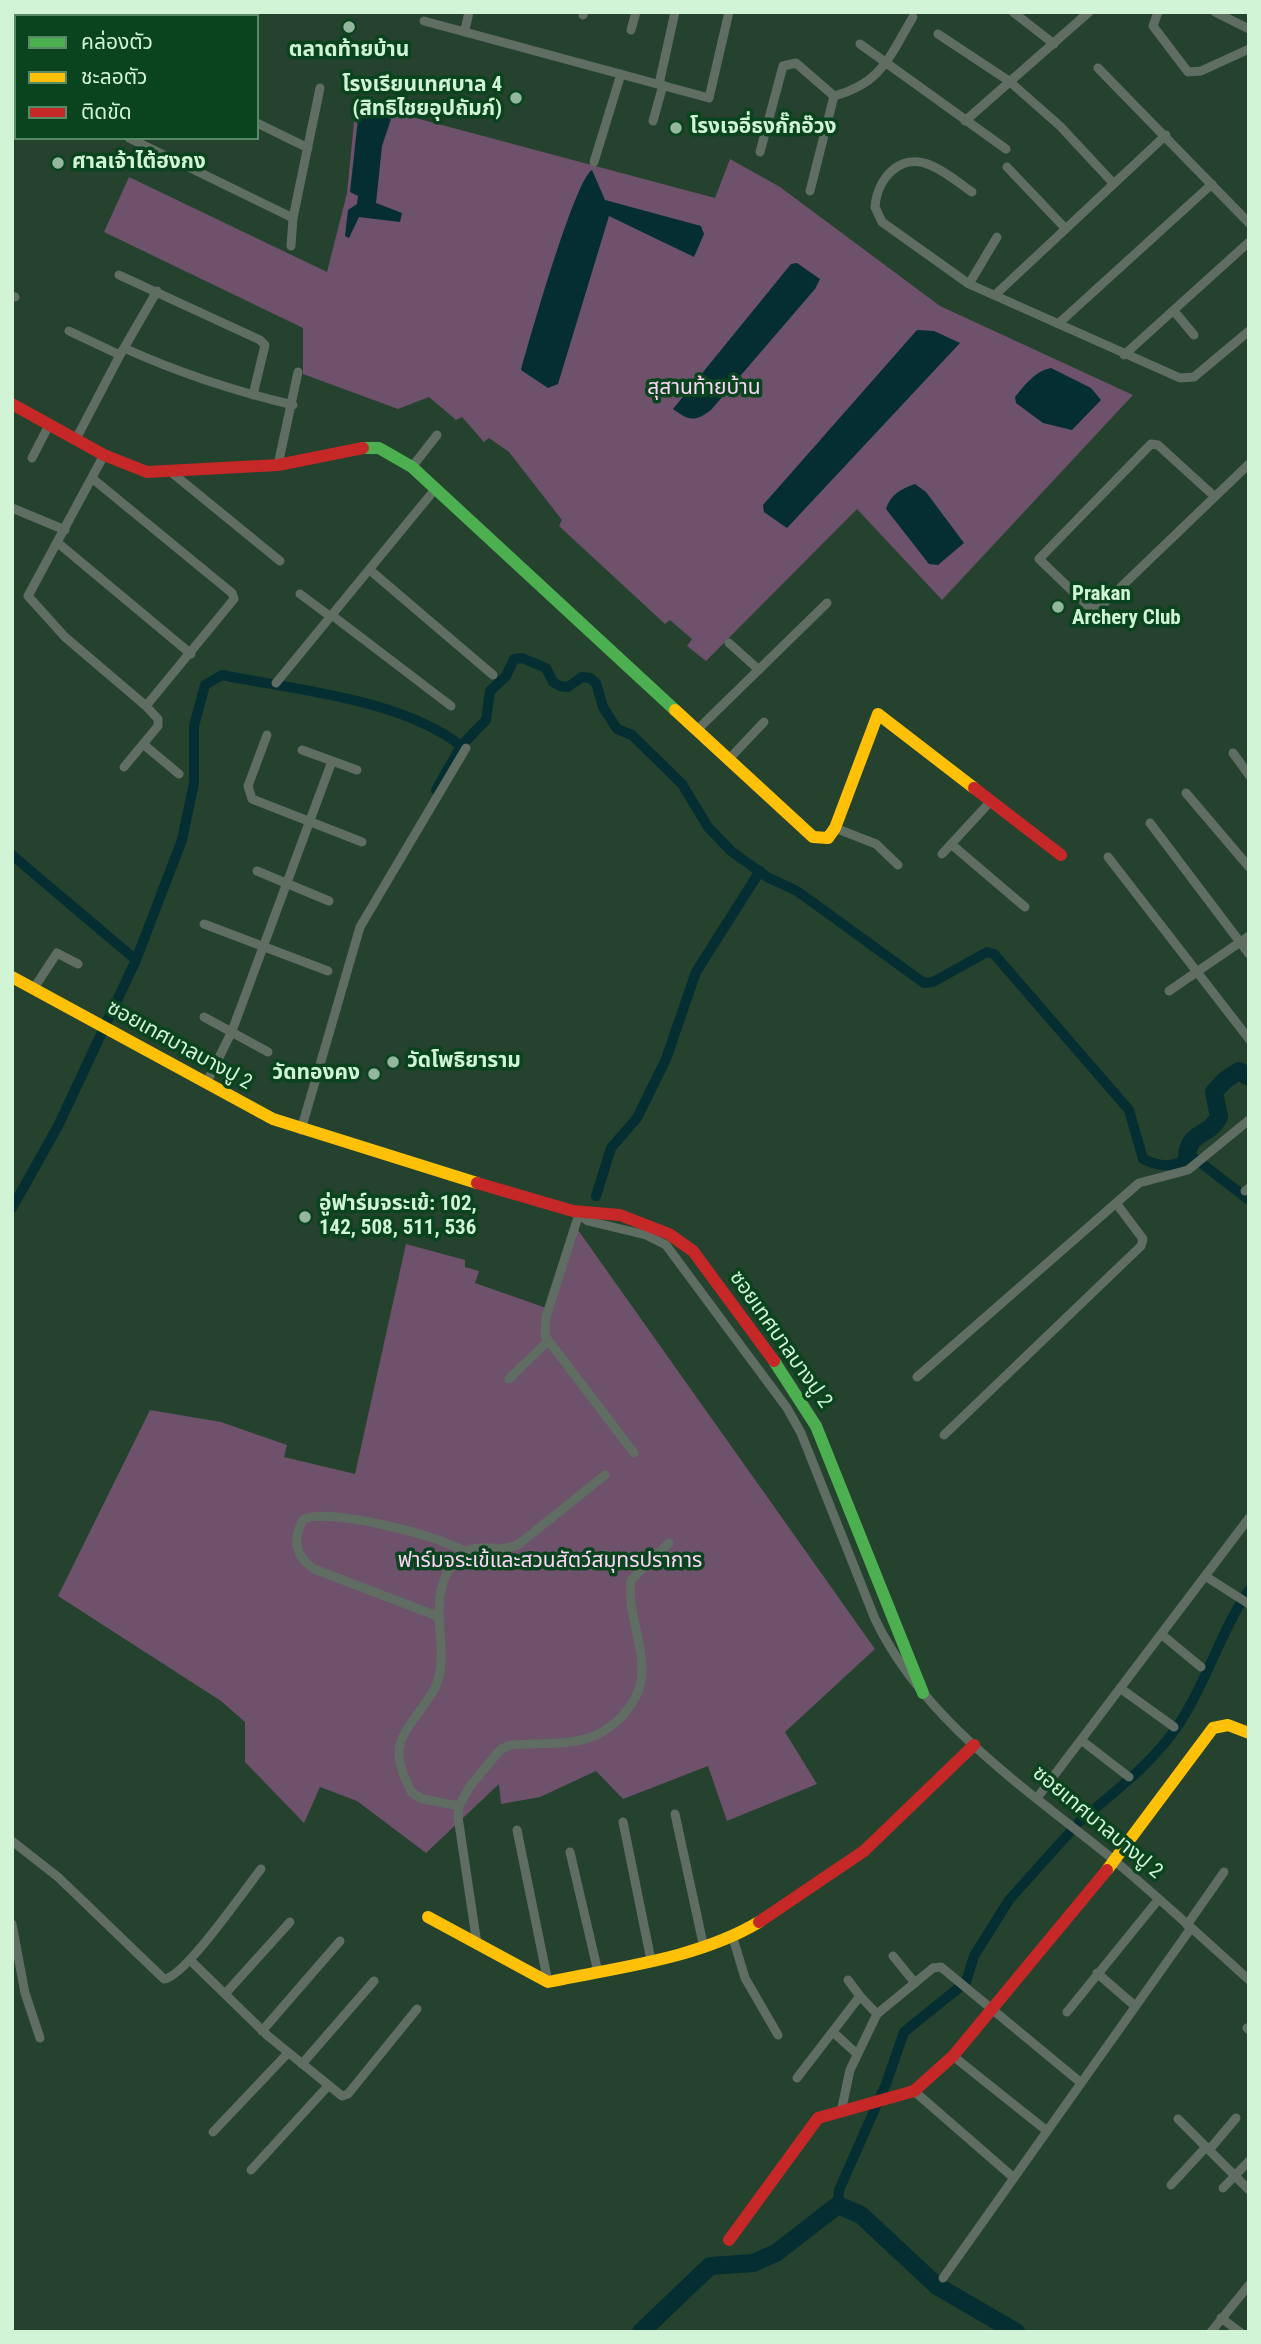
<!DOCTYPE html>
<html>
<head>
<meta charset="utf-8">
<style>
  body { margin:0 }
  #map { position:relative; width:1261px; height:2344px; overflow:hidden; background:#24422d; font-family:"Roboto Condensed","Noto Sans Thai",sans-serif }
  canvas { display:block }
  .frame { position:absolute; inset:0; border:14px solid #d1f4d7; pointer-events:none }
  .legend { position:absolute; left:14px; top:14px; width:245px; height:126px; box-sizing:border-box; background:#09441e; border:2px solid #598a68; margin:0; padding:9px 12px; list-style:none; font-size:21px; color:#d1f4d7 }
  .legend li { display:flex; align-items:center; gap:14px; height:35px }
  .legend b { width:35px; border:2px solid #598a68 }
</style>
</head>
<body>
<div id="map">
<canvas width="1261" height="2344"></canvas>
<div class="frame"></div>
<ul class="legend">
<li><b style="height:9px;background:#4caf50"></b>คล่องตัว</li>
<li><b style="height:9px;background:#ffc107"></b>ชะลอตัว</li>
<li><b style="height:9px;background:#c62828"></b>ติดขัด</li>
</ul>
</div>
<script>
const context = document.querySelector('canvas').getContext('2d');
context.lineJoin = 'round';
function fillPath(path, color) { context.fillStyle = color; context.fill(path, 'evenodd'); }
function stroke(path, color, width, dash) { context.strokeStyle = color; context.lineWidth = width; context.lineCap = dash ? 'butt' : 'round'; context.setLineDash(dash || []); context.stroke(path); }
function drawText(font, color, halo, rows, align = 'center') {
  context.font = font + ' "Roboto Condensed","Noto Sans Thai",sans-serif'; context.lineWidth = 7; context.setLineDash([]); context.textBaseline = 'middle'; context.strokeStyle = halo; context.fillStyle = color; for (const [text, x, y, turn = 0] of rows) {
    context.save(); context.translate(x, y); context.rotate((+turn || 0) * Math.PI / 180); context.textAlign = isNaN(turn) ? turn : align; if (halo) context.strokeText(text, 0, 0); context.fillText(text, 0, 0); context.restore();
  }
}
fillPath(new Path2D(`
  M356 102 715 198 730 159 780 187 940 306 1133 395 942 600 857 509 706 661 687 646 692 639 670 620 665 624 559 526 562 520 509 452 489 438 484 442 462 417 456 420 429 397 398 409 303 374V328L104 232 129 177 327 272 347 193Z
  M578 1230 875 1649 785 1732 817 1784 727 1821 708 1766 623 1799 596 1771 540 1797 501 1804 499 1784 426 1853 357 1801 320 1787 304 1823 245 1762V1722L221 1701 58 1596 150 1410 221 1422 287 1445 284 1457 355 1474 406 1244 465 1260V1267L479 1271 475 1283 552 1310Z`), '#6e516b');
fillPath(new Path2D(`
  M359 110 391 119 382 146 376 203 402 213 400 222 359 217 349 238 345 236 348 210 357 204 358 196 350 192Z
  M592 170 605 200 701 226 704 234 694 257 609 216 558 384 548 388 521 370C529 341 575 179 592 170Z
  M797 263 820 279 815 289 711 410C695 422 689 421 673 409L791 264Z
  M917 330 934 331 960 343 787 528 764 512 763 505Z
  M1051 368 1091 388 1101 400 1072 430 1043 423 1016 403 1015 397C1025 385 1035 371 1051 368Z
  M915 484 926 492 964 543 938 565 929 564 886 509C890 495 902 488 915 484Z`), '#042e32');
stroke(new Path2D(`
  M436 790 461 746 486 720 490 691 506 676 514 659 522 658 546 668 553 682 560 686 568 687 582 677 590 678 596 683 603 707 617 729 632 735 682 784 708 827 731 851 767 877 797 891 924 983 933 982 987 952 994 954 1129 1110 1143 1159C1157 1166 1176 1169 1187 1157L1196 1159 1249 1200
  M12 855 136 960
  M596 1196 611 1148 637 1118 666 1059 696 972 760 871
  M12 1208 58 1126 136 960 182 840 194 783V726L205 685 222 675C296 690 402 699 461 746
  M1079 1822C1114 1792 1153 1763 1179 1724 1207 1682 1220 1632 1249 1590
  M838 2205 839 2190 886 2084 904 2032 966 1982 974 1956 1009 1900 1071 1831`), '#042e32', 10);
stroke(new Path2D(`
  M1187 1157C1189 1130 1208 1138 1219 1117L1214 1092 1225 1080 1239 1071 1249 1077
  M641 2332 710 2266 753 2263 776 2253 838 2205 861 2215 937 2286 1016 2332`), '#042e32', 18);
stroke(new Path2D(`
  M28 12 35 16
  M1013 12 1054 44
  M1158 12 1153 26 1188 72 1201 71 1249 49
  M1215 12 1249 29
  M583 15 584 12
  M424 21 709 98 729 12
  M465 30 469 12
  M631 30 636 12
  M938 34 1009 81 1060 126 1113 183
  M860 44 1006 149
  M1098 68 1249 223
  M12 82 16 83
  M659 84 675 12
  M653 121 663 85
  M965 121 1089 12
  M257 123 308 148
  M129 138 293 218
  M760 152 783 66 796 63 834 96
  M594 162 621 74
  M1007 167 1065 228
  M810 191 834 96C882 83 889 57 913 17
  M972 192C959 183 945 171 930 165 900 152 877 179 875 207L882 222 969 284 1180 378 1194 377 1249 331
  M291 246 293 218 320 88
  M119 275 260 340 265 345 253 395
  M969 284 997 237
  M995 295 1166 135
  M12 296 15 297
  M1174 311 1194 335
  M1058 324 1212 184
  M69 331 120 355 124 348C179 373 234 391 293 405
  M124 348 157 291
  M1124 355 1249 242
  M76 439 120 355
  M32 458 49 425
  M278 465 298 372
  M412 467 437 435
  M171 472 280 561
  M93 479 232 593 234 599 146 706 65 637 28 596 104 455
  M1214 496 1158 445 1151 444 1039 559 1090 608 1098 609 1249 464
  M12 508 65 530
  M58 543 191 654
  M371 571 493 675
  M300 594 331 617
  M333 616 451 706
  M729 643 759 670
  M276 683 436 488
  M697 730 827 603
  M267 735 248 786 252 799 362 842
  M143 744 179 774
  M302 750 357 770
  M1233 753 1249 775
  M729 759 764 722
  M124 767 158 726V719L146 706
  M1186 793 1249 867
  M1150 823 1249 954
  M835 828 876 844 898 865
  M951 844 1025 907
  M942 854 990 802
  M1108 857 1249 1039
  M257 871 329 901
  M204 924 328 971
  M34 988 57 953 78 964
  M1169 991 1249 936
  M204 1017 268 1052
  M207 1082 232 1031 332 761
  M301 1130 360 927 466 748
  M1245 1191 1249 1188
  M573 1211 588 1221 646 1235 666 1245 787 1408 801 1433 875 1619C923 1720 1024 1787 1109 1856 1157 1896 1203 1938 1249 1980
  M578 1217 546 1317 545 1336 634 1453
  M917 1377 1139 1183 1188 1170 1249 1120
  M509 1379 547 1342
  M944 1435 1141 1246 1143 1239 1116 1203
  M1205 1576 1249 1604
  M437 1616 314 1569C295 1556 292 1539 303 1520 324 1506 442 1536 465 1552
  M1161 1634 1201 1667
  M1120 1688 1174 1727
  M1081 1740 1129 1777
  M1037 1798 1249 1518
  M459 1806 423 1799 412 1793C406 1782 399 1765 399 1752 398 1729 434 1701 439 1677 448 1637 424 1595 458 1557 475 1539 500 1555 519 1544L605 1475
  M675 1814 704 1948
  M623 1822 651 1960
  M517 1830 548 1982
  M12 1841 58 1877 164 1979C185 1977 245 1889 261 1869
  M570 1852 598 1972
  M12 1924 25 1993 40 2038
  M1187 1925 1224 1872
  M733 1938 745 1978 778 2035
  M477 1944 458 1817 459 1806 470 1786 501 1749 511 1745C534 1743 559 1745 581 1740 614 1733 644 1700 642 1666 641 1638 627 1608 631 1580L669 1543
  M893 1956 915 1983
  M190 1960 268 2036 342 2096 348 2094 417 2009
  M1097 1973 1135 2006
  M848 1980 860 1996
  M225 1994 290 1922
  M1067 2012 1158 1900
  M877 2014 933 1968 941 1967 1080 2082
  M1247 2028 1249 2030
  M262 2031 340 1941
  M833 2032 857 2054
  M953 2056 1047 2131
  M302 2064 374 1981
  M797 2078 860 1996 877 2014 850 2070 841 2112
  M914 2091 1014 2178
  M1178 2119 1249 2190
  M213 2132 288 2053
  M1209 2150 1236 2118
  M251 2170 328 2086
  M1171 2185 1206 2147
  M1223 2188 1249 2161
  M943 2278 1191 1928
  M1221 2318 1240 2332
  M1211 2332 1249 2285`), '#606d63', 9);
stroke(new Path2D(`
  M363 448H379L412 467 675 710
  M774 1361 816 1426 923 1693`), '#4caf50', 12);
stroke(new Path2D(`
  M675 710 813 837 828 838 835 828 878 714 974 788
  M12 977 273 1119 477 1183
  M1107 1870 1213 1728 1228 1725 1249 1733
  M428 1917 548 1982C618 1967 697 1959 759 1922`), '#ffc107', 12);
stroke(new Path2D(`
  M12 404 104 455 147 472 278 465 363 448
  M974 788 1061 855
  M477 1183 573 1211 620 1215 669 1234 693 1251 774 1361
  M759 1922 864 1851 974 1745
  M729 2240 818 2118 914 2091 953 2056 1107 1870`), '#c62828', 12);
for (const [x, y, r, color] of [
  [349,27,7,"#94b69c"],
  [516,98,7,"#94b69c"],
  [676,128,7,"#94b69c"],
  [58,163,7,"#94b69c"],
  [1058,607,7,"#94b69c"],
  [393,1062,7,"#94b69c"],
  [374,1074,7,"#94b69c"],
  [305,1217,7,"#94b69c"]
]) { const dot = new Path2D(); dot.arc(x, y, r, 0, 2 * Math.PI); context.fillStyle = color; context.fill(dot); stroke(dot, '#09441e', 2.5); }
drawText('bold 21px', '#d1f4d7', '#09441e', [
  ["ตลาดท้ายบ้าน",349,51,"center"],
  ["โรงเรียนเทศบาล 4",502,86,"right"],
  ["(สิทธิไชยอุปถัมภ์)",502,110,"right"],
  ["โรงเจอี่ธงกั๊กอ๊วง",690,128],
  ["ศาลเจ้าไต้ฮงกง",72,163],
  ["Prakan",1072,595],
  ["Archery Club",1072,619],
  ["วัดโพธิยาราม",407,1062],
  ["วัดทองคง",360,1074,"right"],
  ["อู่ฟาร์มจระเข้: 102,",319,1205],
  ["142, 508, 511, 536",319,1229]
], 'left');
drawText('21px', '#fbd6f6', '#09441e', [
  ["สุสานท้ายบ้าน",704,389],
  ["ฟาร์มจระเข้และสวนสัตว์สมุทรปราการ",550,1562]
]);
drawText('21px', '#d1f4d7', '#09441e', [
  ["ซอยเทศบาลบางปู 2",179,1046,29],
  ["ซอยเทศบาลบางปู 2",780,1340,55],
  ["ซอยเทศบาลบางปู 2",1097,1823,40]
]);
</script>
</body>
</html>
